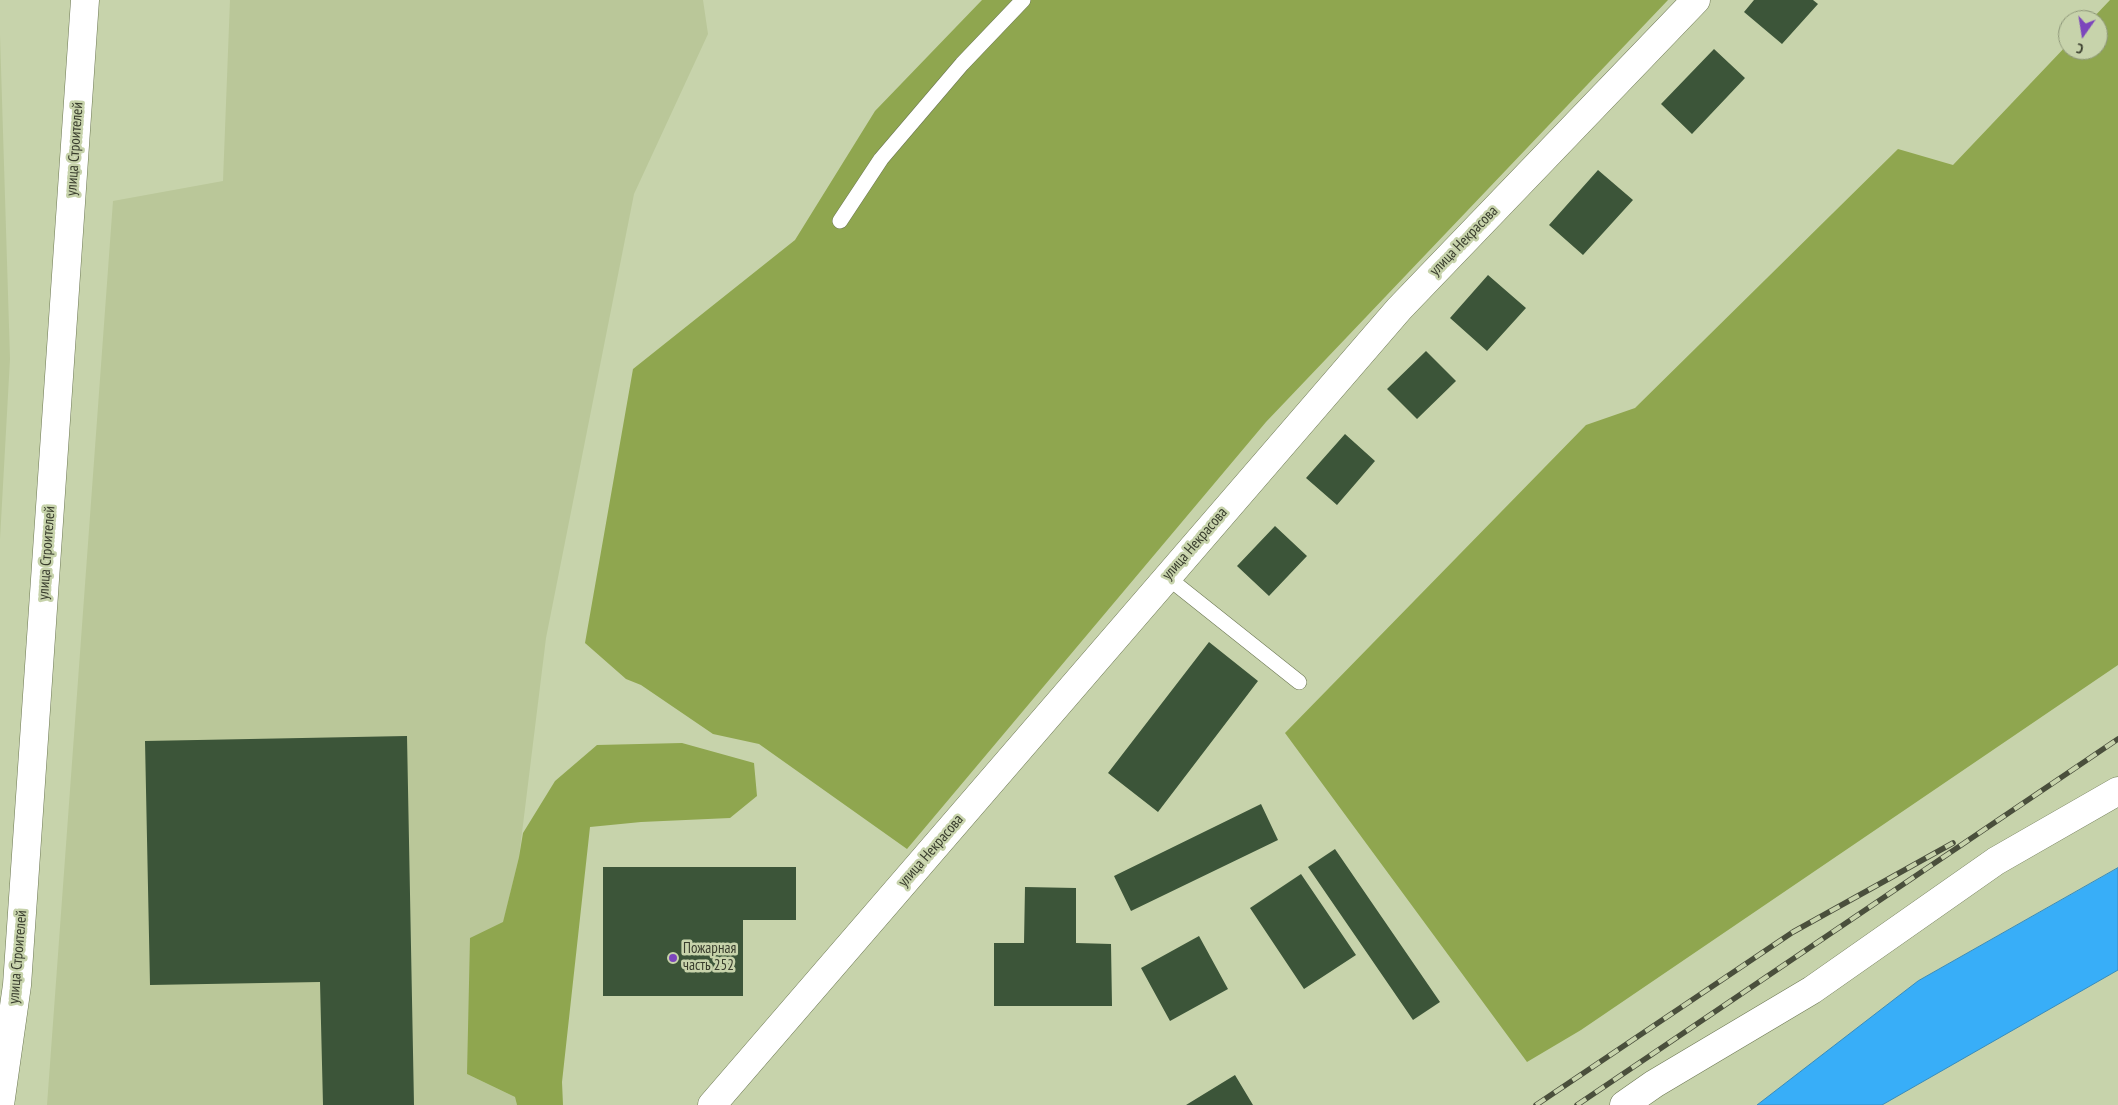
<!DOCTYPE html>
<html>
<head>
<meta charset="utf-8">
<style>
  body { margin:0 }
  #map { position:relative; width:2118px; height:1105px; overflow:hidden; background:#c7d3ab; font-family:"PT Sans Narrow",sans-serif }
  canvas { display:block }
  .north { position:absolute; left:2058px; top:10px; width:50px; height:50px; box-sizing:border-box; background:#c7d3ab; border:1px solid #8e9779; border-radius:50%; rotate:193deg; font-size:14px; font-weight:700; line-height:20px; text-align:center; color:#393d2d }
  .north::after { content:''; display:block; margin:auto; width:18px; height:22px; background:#7c46bc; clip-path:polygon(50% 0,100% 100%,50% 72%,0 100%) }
</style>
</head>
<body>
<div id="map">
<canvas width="2118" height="1105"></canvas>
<div class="north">С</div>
</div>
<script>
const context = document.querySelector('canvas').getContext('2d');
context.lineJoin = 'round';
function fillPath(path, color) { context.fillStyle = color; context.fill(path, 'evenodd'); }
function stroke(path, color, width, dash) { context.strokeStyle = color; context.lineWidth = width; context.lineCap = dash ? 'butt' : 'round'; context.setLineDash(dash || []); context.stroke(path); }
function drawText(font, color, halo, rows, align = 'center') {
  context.font = font + ' "PT Sans Narrow",sans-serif'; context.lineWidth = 5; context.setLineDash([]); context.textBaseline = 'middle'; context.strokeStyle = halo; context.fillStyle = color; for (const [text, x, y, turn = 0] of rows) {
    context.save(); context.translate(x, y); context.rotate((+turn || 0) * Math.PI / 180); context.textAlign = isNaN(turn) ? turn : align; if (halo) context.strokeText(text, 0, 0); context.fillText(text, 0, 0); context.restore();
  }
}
fillPath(new Path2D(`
  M230 0H703L708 34 634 194 546 638 519 857 467 1074 515 1097 517 1105H47L113 201 223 181Z
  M0 35 10 359 0 539Z`), '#bac799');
fillPath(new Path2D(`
  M982 0H1668L1266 422 907 849 759 744 713 734 641 685 626 679 585 643 633 369 795 240 875 111Z
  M2110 0H2118V665L1581 1030 1527 1062 1285 733 1586 425 1635 408 1898 149 1953 165 2068 44V50H2098V20H2091Z
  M682 743 754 763 757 796 730 818 641 822 590 827 562 1082 563 1105H517L515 1097 467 1074 470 938 503 922 519 857 523 833 555 781 597 745Z`), '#8fa64f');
const water = new Path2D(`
  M2118 868V970L1882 1105H1757L1918 981Z`);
fillPath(water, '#38aef8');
stroke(water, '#388cbb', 1);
fillPath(new Path2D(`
  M1754 0H1813L1818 4 1782 44 1744 12Z
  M1714 49 1745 78 1692 134 1661 104Z
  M1598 170 1633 200 1583 255 1549 225Z
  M1488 275 1526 308 1487 351 1450 318Z
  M1426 351 1456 381 1417 419 1387 389Z
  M1345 434 1375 461 1337 505 1306 478Z
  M1275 526 1307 556 1269 596 1237 566Z
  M1209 642 1258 681 1158 812 1108 773Z
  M407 736 414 1105H323L320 982 150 985 145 741Z
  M1261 804 1278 840 1131 911 1114 876Z
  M1335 849 1440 1002 1413 1020 1308 867Z
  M603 867H796V920H743V996H603Z
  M1301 874 1356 955 1304 989 1250 908Z
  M1025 887 1076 888V943L1111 944 1112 1006H994V943H1024Z
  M1199 936 1228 989 1170 1021 1141 968Z
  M1235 1075 1253 1105H1186Z`), '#3c5539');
const lane = new Path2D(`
  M840 221 881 159 962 64 1023 0
  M1167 577 1299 682`);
const street = new Path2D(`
  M1624 1105 1654 1084 1812 990 1996 861 2118 791`);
const secondary = new Path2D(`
  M712 1105 1399 309 1696 0`);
const primary = new Path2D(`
  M0 1105 17 985 85 0`);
stroke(lane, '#6c7752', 16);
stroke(street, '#6c7752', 29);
stroke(secondary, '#6c7752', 29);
stroke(primary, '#6c7752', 29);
stroke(lane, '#fff', 15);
stroke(street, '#fff', 28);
stroke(secondary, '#fff', 28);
stroke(primary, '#fff', 28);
const rail = new Path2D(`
  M1536 1105 1793 932 1953 843
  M1577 1105 2118 739`);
stroke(rail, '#4a4f3c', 5.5);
stroke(rail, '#c7d3ab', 4, [11]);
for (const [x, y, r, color] of [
  [673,958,5,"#7c46bc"]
]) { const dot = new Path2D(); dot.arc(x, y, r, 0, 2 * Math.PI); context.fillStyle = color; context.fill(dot); stroke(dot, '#c7d3ab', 2); }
drawText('15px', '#393d2d', '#c7d3ab', [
  ["улица Строителей",75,149,-86],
  ["улица Некрасова",1464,241,-46],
  ["улица Некрасова",1195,544,-49],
  ["улица Строителей",47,553,-86],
  ["улица Некрасова",931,851,-49],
  ["улица Строителей",18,957,-85]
]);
drawText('15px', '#393d2d', '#c7d3ab', [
  ["Пожарная",683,949],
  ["часть 252",683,966]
], 'left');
</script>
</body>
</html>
